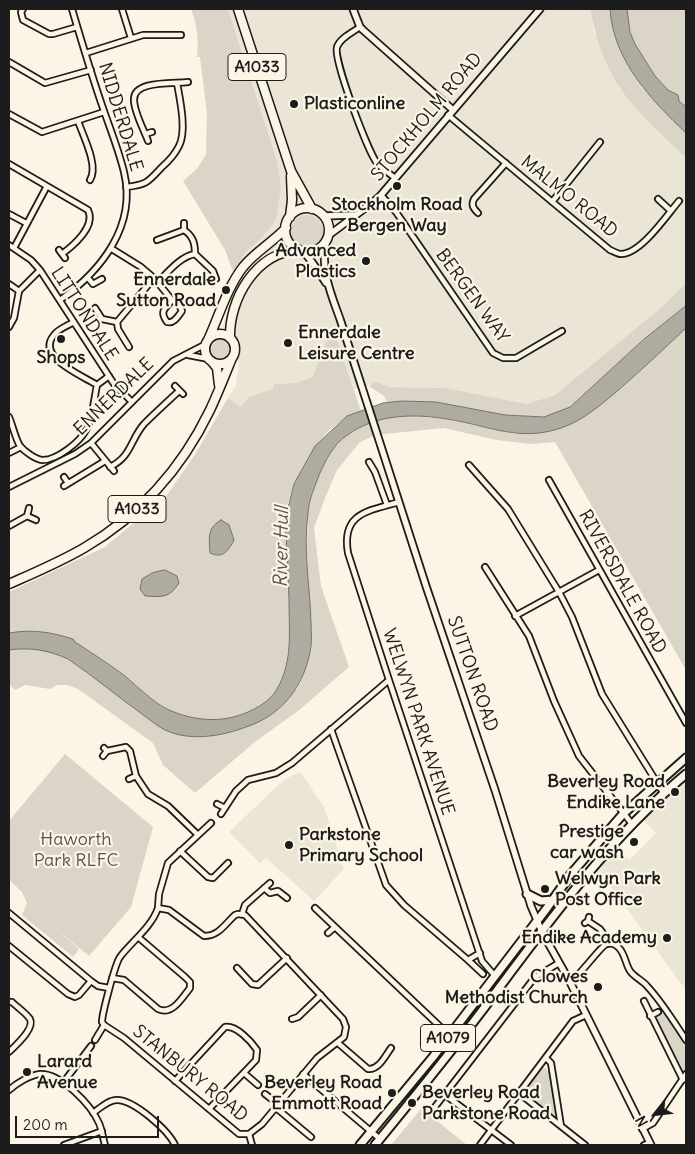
<!DOCTYPE html>
<html>
<head>
<meta charset="utf-8">
<style>
  body { margin:0 }
  #map { position:relative; width:695px; height:1154px; overflow:hidden; background:#fcf5e5; font-family:Delius,sans-serif }
  canvas { display:block }
  .frame { position:absolute; inset:0; border:10px solid #1c1c1c; pointer-events:none }
  .north { position:absolute; left:630px; top:1089px; width:50px; height:50px; -webkit-text-stroke:4px #fcf5e5; paint-order:stroke; rotate:241deg; font-size:14px; font-weight:700; line-height:20px; text-align:center; color:#1c1c1c }
  .north::after { content:''; display:block; margin:auto; width:18px; height:22px; background:#1c1c1c; clip-path:polygon(50% 0,100% 100%,50% 72%,0 100%) }
  .scale { position:absolute; left:15px; top:1116px; width:144px; height:22px; box-sizing:border-box; border:2px solid #1c1c1c; border-top:0; padding-left:6px; font-size:15px; line-height:18px; white-space:nowrap; color:#1c1c1c; -webkit-text-stroke:4px #fcf5e5; paint-order:stroke }
</style>
</head>
<body>
<div id="map">
<canvas width="695" height="1154"></canvas>
<div class="frame"></div>
<div class="north">N</div>
<div class="scale">200 m</div>
</div>
<script>
const context = document.querySelector('canvas').getContext('2d');
context.lineJoin = 'round';
function fillPath(path, color) { context.fillStyle = color; context.fill(path, 'evenodd'); }
function stroke(path, color, width, dash) { context.strokeStyle = color; context.lineWidth = width; context.lineCap = dash ? 'butt' : 'round'; context.setLineDash(dash || []); context.stroke(path); }
function drawText(font, color, halo, rows, align = 'center') {
  context.font = font + ' Delius,sans-serif'; context.lineWidth = 4.5; context.setLineDash([]); context.textBaseline = 'middle'; context.strokeStyle = halo; context.fillStyle = color; for (const [text, x, y, turn = 0] of rows) {
    context.save(); context.translate(x, y); context.rotate((+turn || 0) * Math.PI / 180); context.textAlign = isNaN(turn) ? turn : align; if (halo) context.strokeText(text, 0, 0); context.fillText(text, 0, 0); context.restore();
  }
}
fillPath(new Path2D(`
  M228 9H590L594 31 620 88 641 114 686 158V283L663 306 555 395 527 404 446 388 390 387 374 381 369 385 354 389 334 332 313 377 296 383 273 384 274 388 249 397 241 408 228 398 236 386 239 362 229 355 230 348 228 342 221 338 224 322 238 283 233 271 246 252 261 239 247 68ZM296 219 323 231 321 238 308 247 297 244 291 232 292 225Z
  M301 773 324 807 344 869 314 901 266 858 260 863 229 832 279 784 294 774Z
  M686 782V991L610 885 603 883 597 873 616 848 630 860 656 833 642 819Z`), '#ebe5d6');
fillPath(new Path2D(`
  M191 9H228L277 161 281 188 276 220 261 239 246 252 233 271 225 250 183 181 197 169 206 154 207 113 200 57H197C199 41 197 24 191 9Z
  M590 9H610L627 63 643 89 663 111 686 133V158C664 136 637 114 620 88 604 64 595 36 590 9Z
  M627 9H686V107L679 101 678 95 668 90 655 76 635 44 630 32Z
  M291 231a16 16 0 1 1 32 0a16 16 0 1 1-32 0Z
  M686 283V306L643 340 569 407 544 417 505 415 436 402 401 401 387 403 384 396 369 386 374 381 390 387 446 388 527 404 555 395 663 306Z
  M686 328V670L555 442 531 444 496 440 444 428 375 435 360 442 337 470 325 498 314 528 321 586 349 667 298 711 256 741 195 793 163 765 153 743 78 689 67 685H57L50 689 25 685 15 690 9 684V650C30 647 48 650 68 659L165 730 200 737 297 689 303 676 311 645 307 550 308 510 314 488 322 469 334 448 345 436 365 425 385 418 403 415 446 419 516 434 630 380Z
  M334 331 361 411C338 419 320 437 308 458 298 477 286 498 285 521 284 532 287 544 287 555 290 590 295 660 277 690 272 698 259 706 251 711 232 720 208 723 188 717 163 711 144 691 125 676 109 664 92 653 74 642L73 639C50 632 33 629 9 633V592L105 547 167 495 194 456 228 398 241 407 249 397 274 388 273 384 296 383 313 377 327 340Z
  M210 349a10 10 0 1 1 20 0a10 10 0 1 1-20 0Z
  M65 754 153 827 131 907 89 956 55 928 79 949 73 957 22 915 27 903 22 892 9 880V821Z
  M663 1013 686 1045 685 1072 681 1073 654 1018V1016Z
  M541 1068H545L549 1072 556 1114 552 1116 525 1096C524 1086 535 1076 541 1068Z
  M421 1109 427 1113 467 1145H391Z`), '#dbd5c8');
const water = new Path2D(`
  M610 9H627L630 32 635 44 655 76 668 90 678 95 679 101 686 107V133C651 100 613 60 610 9Z
  M686 306V328C663 350 639 372 615 393 598 407 582 421 561 428 531 438 509 433 480 426 436 415 385 407 346 436 334 444 326 460 320 473 315 486 309 499 308 513 303 550 310 586 311 623 311 631 312 639 311 646 306 681 287 710 254 724 227 735 193 743 165 730 157 726 149 719 142 714 117 696 93 676 68 659 48 650 30 647 9 650V633C33 629 50 632 73 639L75 642C92 653 109 664 125 676 138 687 152 701 167 709 188 719 214 723 237 716 251 712 270 702 277 689 293 662 289 630 289 600 288 573 287 547 285 520L294 484 315 446 347 416 383 403 401 401 436 402 505 415 544 417 570 407 643 340Z
  M221 520 229 525 234 540C228 551 223 559 210 553 209 538 207 528 221 520Z
  M165 570 177 576 179 583C169 598 163 597 145 596L140 589 142 579 152 573Z`);
fillPath(water, '#b0aba1');
stroke(water, '#75726c', 1);
const minor = new Path2D(`
  M23 9 21 12 23 20 49 34H53L77 27
  M122 9 131 38
  M360 27C353 32 340 38 337 47 333 59 368 152 377 163 382 169 389 173 395 178
  M86 53 143 35H181
  M9 62 45 83 91 70
  M9 114 42 132 104 112
  M448 115 610 250C613 251 618 254 621 254 641 254 667 215 679 201
  M78 121C83 136 99 166 90 180
  M145 134 152 132
  M148 141C144 130 134 112 134 100 133 80 174 84 188 82
  M9 164 88 210C96 226 74 245 62 254
  M126 187C147 185 148 182 162 167 169 161 175 154 179 146 187 131 180 100 177 83
  M381 195 396 212 493 353 503 358H516L562 331
  M658 199 671 211
  M552 202 600 142
  M478 213C473 208 471 205 474 199L506 163
  M9 214 26 223
  M184 230C193 236 195 243 195 254L213 271 216 279
  M157 240 184 230V223
  M9 245 31 260 40 270 114 384 132 402
  M14 248 47 186
  M112 249 141 267 154 278 172 300 179 305 182 311C178 316 174 324 167 322 159 311 165 309 172 300
  M59 250 65 258
  M88 278 93 284 102 279
  M158 282C168 272 181 256 195 254
  M9 284 19 291
  M60 300C101 271 137 226 124 172 119 151 111 131 104 111 92 77 82 43 72 9
  M95 308 102 319 117 322
  M74 322C67 326 58 329 54 335 35 357 83 376 97 385
  M9 327 14 318 19 291 40 270
  M129 347 118 329 117 322 154 278
  M188 355 209 359
  M175 386 183 394
  M9 417C13 426 15 438 20 446 24 451 36 460 43 460 57 460 80 442 86 430 93 417 94 399 97 385L109 376
  M91 443 114 471
  M9 453 21 447
  M369 462 375 472 387 505
  M469 465 508 509 559 592 572 617 602 694 664 794
  M110 467C132 456 130 440 144 424 155 413 167 402 179 391
  M64 477 68 483
  M549 480 686 723
  M64 486 105 461
  M9 487 75 454 91 443 173 361 206 344
  M399 502C368 511 341 513 348 553L389 680 482 961 495 976
  M29 508 27 516 36 520
  M9 526 27 516
  M485 567 529 636 554 701 579 756 632 824
  M515 616 599 570
  M331 729 386 885 404 905 468 960 480 953
  M107 751 126 747 130 751 136 776 148 794 168 806 197 834
  M103 756 107 751 104 748
  M129 779 136 776
  M217 804 225 808
  M221 814 236 791 248 780 276 773 292 763 389 680
  M180 851 208 877 213 878 228 863
  M264 888 270 893 278 891 287 898
  M158 908 169 910 204 936C219 936 225 924 235 915L238 914 245 915 343 1019 346 1027 344 1037 317 1058 262 1124 249 1134H239L124 1038 104 1025 102 1022C102 1014 115 964 120 957 132 941 151 928 158 908Z
  M158 908 159 894 168 863 211 823
  M315 908 450 1036
  M9 913 91 981
  M242 914 245 905 270 883
  M588 921 600 929 610 943
  M585 923 588 921 589 917
  M328 933 335 927
  M9 946 68 994 75 997 79 995 91 981 98 986 109 988
  M468 960 483 974
  M237 968 252 984 258 985 287 958
  M112 978 124 980 158 1009C172 1016 182 998 190 988V982L185 977 138 937
  M570 982C581 975 601 945 607 944 611 943 615 944 618 947 625 953 625 963 630 971 634 977 642 980 647 986 662 1002 674 1022 686 1040
  M644 1001 683 1080
  M9 1002H12C17 1007 26 1013 30 1019 35 1029 15 1046 9 1052
  M650 1016 658 1012
  M292 1019 298 1017 321 995
  M95 1040 104 1025
  M338 1043 368 1069C379 1070 385 1056 391 1048
  M546 1058 551 1063 561 1126
  M244 1073 258 1085
  M303 1074 380 1139
  M175 1081 225 1027C236 1025 251 1041 257 1050L256 1060 209 1109
  M63 1083 91 1046
  M9 1090C17 1083 30 1075 40 1074 61 1073 91 1105 99 1123 102 1130 103 1138 105 1145
  M519 1093 585 1145
  M265 1094 278 1104
  M444 1094 511 1145
  M275 1107 311 1137
  M431 1112 535 977 559 963
  M93 1113C100 1108 108 1100 117 1100 134 1100 168 1130 175 1145
  M642 1129 653 1123 686 1074
  M249 1134 252 1145
  M64 1145 102 1131
  M480 1145 573 1021 586 1015
  M644 1145 649 1143`);
const tertiary = new Path2D(`
  M353 9 360 27 363 30 453 110
  M324 216 352 215
  M329 235 372 203 381 195 540 9
  M326 241C320 269 331 294 340 319L426 586 495 790 531 906 542 932 570 982 651 1145
  M303 251 312 262 326 283`);
const primary = new Path2D(`
  M527 894 541 901 553 900
  M360 1145 433 1057 547 908 571 874 623 814 686 758
  M375 1145C411 1101 447 1057 481 1012 544 928 605 842 686 774`);
const trunk = new Path2D(`
  M238 9 291 171 312 209
  M285 230a22 22 0 1 1 44 0a22 22 0 1 1-44 0Z
  M290 217 292 200 291 176
  M205 349a15 15 0 1 1 30 0a15 15 0 1 1-30 0Z
  M230 338C229 299 256 252 299 250
  M208 340C219 316 227 288 243 267 255 252 273 242 286 228
  M213 363 217 368 219 385
  M9 584C34 573 60 562 84 548 139 516 182 468 210 410 218 393 225 375 232 358`);
stroke(minor, '#1c1c1c', 8);
stroke(tertiary, '#1c1c1c', 9);
stroke(primary, '#1c1c1c', 11);
stroke(trunk, '#1c1c1c', 11);
stroke(minor, '#fcf5e5', 4.5);
stroke(tertiary, '#fcf5e5', 5.5);
stroke(primary, '#fcf5e5', 7);
stroke(trunk, '#fcf5e5', 8);
for (const [x, y, r, color] of [
  [294,104,5,"#1c1c1c"],
  [397,186,5,"#1c1c1c"],
  [366,261,5,"#1c1c1c"],
  [226,290,5,"#1c1c1c"],
  [61,339,5,"#1c1c1c"],
  [288,343,5,"#1c1c1c"],
  [675,792,5,"#1c1c1c"],
  [634,842,5,"#1c1c1c"],
  [289,845,5,"#1c1c1c"],
  [545,889,5,"#1c1c1c"],
  [667,938,5,"#1c1c1c"],
  [598,987,5,"#1c1c1c"],
  [27,1072,5,"#1c1c1c"],
  [392,1093,5,"#1c1c1c"],
  [412,1103,5,"#1c1c1c"]
]) { const dot = new Path2D(); dot.arc(x, y, r, 0, 2 * Math.PI); context.fillStyle = color; context.fill(dot); stroke(dot, '#fcf5e5', 2); }
for (const [x, y, w] of [
  [257,67,58],
  [137,509,58],
  [448,1038,55]
]) { const box = new Path2D(); box.roundRect(x - w / 2, y - 13.5, w, 27, 4); context.fillStyle = '#fcf5e5'; context.fill(box); stroke(box, '#1c1c1c', 1); }
drawText('bold 16px', '#1c1c1c', null, [
  ["A1033",257,67],
  ["A1033",137,509],
  ["A1079",448,1038]
]);
drawText('bold 18px', '#1c1c1c', '#fcf5e5', [
  ["Plasticonline",304,104,"left"],
  ["Stockholm Road",397,205,"center"],
  ["Bergen Way",397,226,"center"],
  ["Advanced",356,251],
  ["Plastics",356,272],
  ["Ennerdale",216,280],
  ["Sutton Road",216,301],
  ["Ennerdale",298,333,"left"],
  ["Leisure Centre",298,354,"left"],
  ["Shops",61,358,"center"],
  ["Beverley Road",665,782],
  ["Endike Lane",665,803],
  ["Prestige",624,832],
  ["car wash",624,853],
  ["Parkstone",299,835,"left"],
  ["Primary School",299,856,"left"],
  ["Welwyn Park",555,879,"left"],
  ["Post Office",555,900,"left"],
  ["Endike Academy",657,938],
  ["Clowes",588,977],
  ["Methodist Church",588,998],
  ["Larard",37,1062,"left"],
  ["Avenue",37,1083,"left"],
  ["Beverley Road",382,1083],
  ["Emmott Road",382,1104],
  ["Beverley Road",422,1093,"left"],
  ["Parkstone Road",422,1114,"left"]
], 'right');
drawText('18px', '#1c1c1c', '#fcf5e5', [
  ["NIDDERDALE",120,117,73],
  ["STOCKHOLM ROAD",427,117,-50],
  ["MALMO ROAD",569,197,39],
  ["BERGEN WAY",472,296,54],
  ["LITTONDALE",84,314,57],
  ["ENNERDALE",114,397,-44],
  ["RIVERSDALE ROAD",622,582,61],
  ["SUTTON ROAD",472,674,71],
  ["WELWYN PARK AVENUE",418,722,72],
  ["STANBURY ROAD",190,1074,39]
]);
drawText('18px', '#555450', '#fcf5e5', [
  ["Haworth",76,840],
  ["Park RLFC",76,861]
]);
drawText('italic 19px', '#575551', '#fcf5e5', [
  ["River Hull",282,547,-89]
]);
</script>
</body>
</html>
